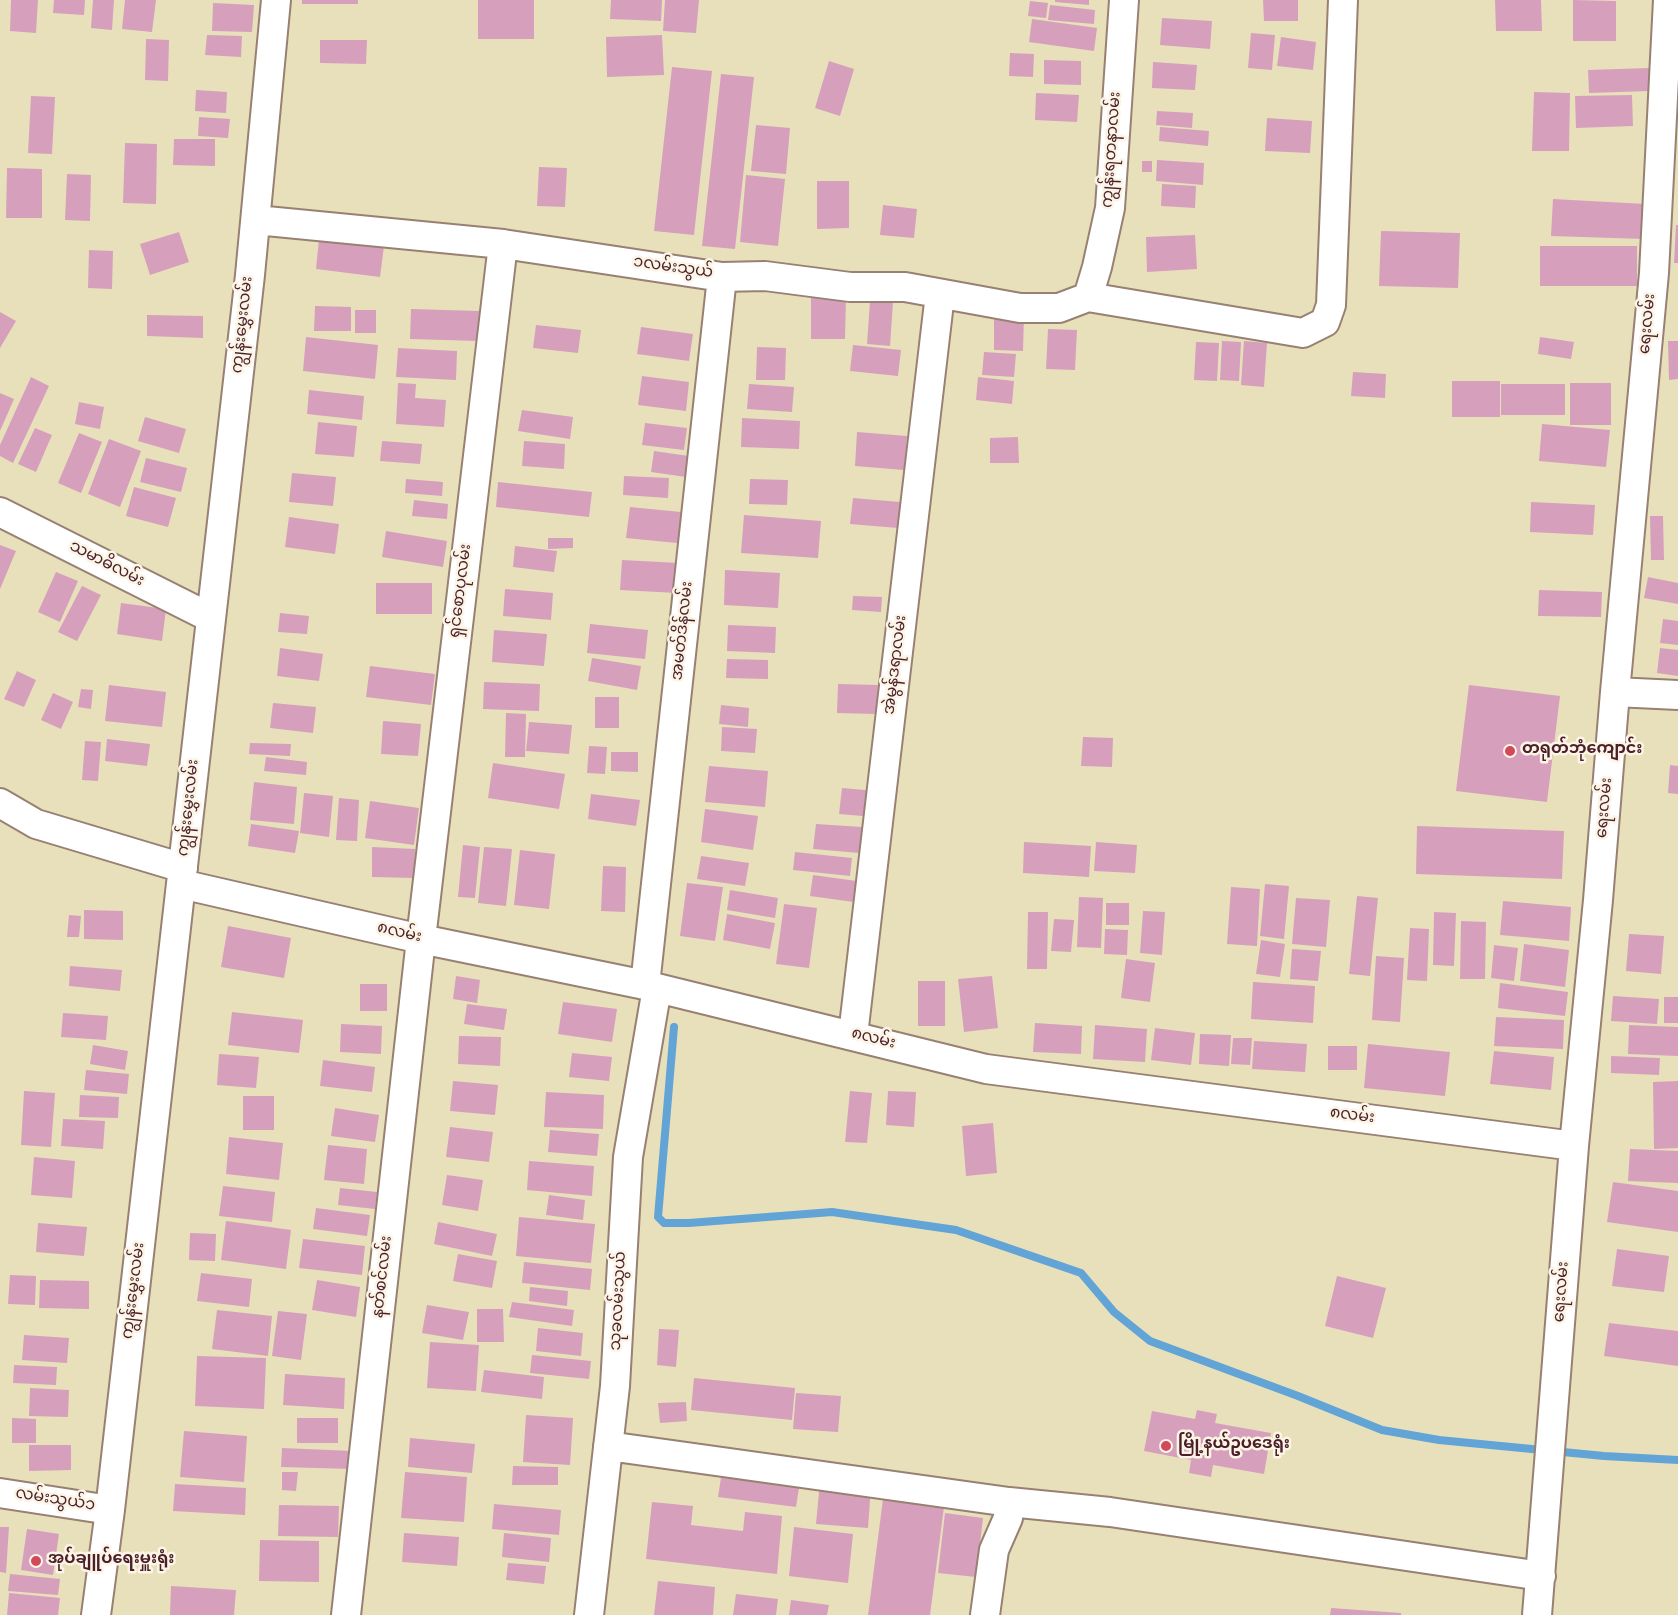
<!DOCTYPE html>
<html>
<head>
<meta charset="utf-8">
<style>
  body { margin:0 }
  canvas { display:block; background:#e7e0bb }
</style>
</head>
<body>
<canvas width="1678" height="1615"></canvas>
<script>
const context = document.querySelector('canvas').getContext('2d');
context.lineJoin = 'round';
function stroke(path, color, width, dash) { context.strokeStyle = color; context.lineWidth = width; context.lineCap = dash ? 'butt' : 'round'; context.setLineDash(dash || []); context.stroke(path); }
function fillPath(path, color) { context.fillStyle = color; context.fill(path, 'evenodd'); }
function drawText(font, color, halo, rows, align = 'center') {
  context.font = font + ' "Gochi Hand","Noto Sans Myanmar",sans-serif'; context.lineWidth = 5; context.setLineDash([]); context.textBaseline = 'middle'; context.strokeStyle = halo; context.fillStyle = color; for (const [text, x, y, turn = 0] of rows) {
    context.save(); context.translate(x, y); context.rotate((+turn || 0) * Math.PI / 180); context.textAlign = isNaN(turn) ? turn : align; if (halo) context.strokeText(text, 0, 0); context.fillText(text, 0, 0); context.restore();
  }
}
stroke(new Path2D(`
  M674 1027 658 1217 664 1223H689L832 1212 956 1230 1081 1273 1114 1312 1150 1341 1298 1396 1382 1430 1439 1440 1604 1456 1678 1460`), '#62a4d6', 8);
fillPath(new Path2D(`
  M11 0H38L36 33 10 31Z
  M54 0H85L84 15 53 13Z
  M93 0H114L112 30 91 28Z
  M125 0H156L152 32 122 29Z
  M302 0H358V4H302Z
  M478 0H534V39H478Z
  M611 0H662L661 21 610 19Z
  M665 0H699L696 33 663 31Z
  M1055 0H1089V5L1055 2Z
  M1263 0H1298V21H1264Z
  M1495 0H1541L1542 31H1496Z
  M1573 0 1616 1V41H1573Z
  M1030 1 1048 3 1046 18 1028 16Z
  M213 3 254 5 252 32 212 31Z
  M1050 5 1095 10 1094 24 1048 20Z
  M1162 18 1212 21 1210 49 1160 45Z
  M1032 19 1097 28 1094 51 1029 42Z
  M1251 33 1275 35 1272 70 1248 68Z
  M207 35 242 36 241 57 205 55Z
  M662 35 664 75 607 77 606 37Z
  M1281 37 1316 42 1313 70 1277 66Z
  M146 39 169 40 168 81 145 80Z
  M320 40H367L366 64 320 63Z
  M1010 53 1034 54 1033 77 1009 76Z
  M1044 60 1081 61V85L1044 84Z
  M829 61 854 69 840 116 815 108Z
  M1153 62 1197 65 1195 90 1152 88Z
  M672 67 712 71 694 235 654 231Z
  M1649 68 1650 91 1589 93 1588 70Z
  M721 74 754 77 735 249 702 246Z
  M196 90 227 92 226 113 195 111Z
  M1534 92 1570 93 1569 151H1532Z
  M1036 93 1079 95 1077 122 1035 120Z
  M1632 95 1633 126 1576 128 1575 96Z
  M31 96 55 97 52 154 28 153Z
  M1157 111 1193 113 1192 128 1156 125Z
  M199 117 230 119 228 138 198 136Z
  M1267 118 1312 121 1310 153 1265 151Z
  M756 125 790 128 786 174 751 171Z
  M1160 127 1209 131 1208 146 1159 141Z
  M174 139H215V166L173 165Z
  M125 143 157 144 156 204 123 203Z
  M1157 160 1204 163 1203 185 1156 181Z
  M1142 161H1152V172H1142Z
  M539 167 567 168 565 207 537 206Z
  M7 168 42 169V218H6Z
  M67 174 91 175 90 221 65 220Z
  M746 175 785 179 778 246 740 242Z
  M817 181H849V228L817 229Z
  M1162 184 1196 186 1195 208 1161 206Z
  M1553 199 1645 204 1644 239 1551 236Z
  M883 205 917 209 914 238 880 235Z
  M1676 225H1678V263H1674Z
  M1381 231 1460 233 1458 288 1379 286Z
  M179 232 189 262 150 275 140 244Z
  M1195 235 1197 269 1147 272 1146 237Z
  M319 239 384 246 380 277 316 269Z
  M1540 246H1637V286H1540Z
  M89 250 113 251 112 289 88 288Z
  M811 297H846L845 339H811Z
  M870 301 893 302 890 346 867 344Z
  M315 306 351 307V331H314Z
  M411 309 479 311 478 341 410 339Z
  M355 310H376V333H355Z
  M0 312 16 321 0 348Z
  M994 314 1024 315 1023 351 994 350Z
  M147 315 203 316V338L147 336Z
  M536 325 581 330 578 353 533 348Z
  M641 327 693 334 689 361 637 354Z
  M1048 329 1077 330 1075 370 1046 369Z
  M306 337 378 345 375 379 303 371Z
  M1540 337 1574 342 1571 359 1538 354Z
  M1222 341 1241 342 1239 381 1220 380Z
  M1244 341 1267 343 1264 387 1241 385Z
  M1668 341H1678V379L1669 380Z
  M1196 342 1219 343 1217 381 1194 380Z
  M853 345 901 350 898 376 850 371Z
  M757 347 786 348 785 380H756Z
  M398 348 457 351 456 380 396 377Z
  M984 352 1016 354 1014 377 982 375Z
  M1353 372 1386 374 1385 398 1351 396Z
  M642 376 689 382 686 411 638 405Z
  M31 377 49 386 13 463 0 456V445Z
  M978 377 1014 381 1012 404 976 400Z
  M1452 381H1500V417H1452Z
  M398 383 416 384 415 398 446 400 444 427 396 424Z
  M1570 383H1611V425H1570Z
  M749 384 794 387 792 412 747 409Z
  M1501 384H1565V415H1501Z
  M309 390 364 396 362 420 307 414Z
  M0 393 14 399 0 431Z
  M79 402 104 407 100 429 75 424Z
  M522 410 573 417 570 439 518 431Z
  M145 417 186 429 179 453 138 441Z
  M742 418 800 421 799 449 741 447Z
  M318 422 357 426 354 457 315 454Z
  M645 423 687 428 684 450 642 445Z
  M1542 424 1610 430 1606 467 1539 461Z
  M35 428 52 435 36 472 18 464Z
  M857 432 907 436 904 470 855 466Z
  M79 433 102 442 81 493 58 483Z
  M1018 437 1019 463H990V438Z
  M109 439 141 451 120 507 88 494Z
  M382 441 422 444 420 464 380 461Z
  M524 441 565 444 564 469 522 466Z
  M654 451 710 459 707 480 651 472Z
  M146 458 187 468 181 492 140 482Z
  M292 473 336 477 333 506 289 502Z
  M624 476 669 478 668 498 623 495Z
  M406 479 443 482 442 496 405 493Z
  M750 479 788 480 787 505 749 504Z
  M498 482 592 492 589 517 496 507Z
  M134 487 176 498 168 527 126 516Z
  M853 498 900 502 898 528 850 524Z
  M414 500 448 504 447 519 412 516Z
  M1531 502 1595 505 1593 535 1530 532Z
  M630 507 691 513 687 544 626 538Z
  M744 515 821 521 818 558 741 553Z
  M1650 516H1663L1664 560H1651Z
  M289 517 339 524 335 554 285 547Z
  M386 531 447 541 443 567 382 557Z
  M548 538H573V548L548 549Z
  M0 545 16 551 0 589Z
  M515 546 557 551 554 572 513 567Z
  M622 560 679 563 677 593 620 590Z
  M725 570 780 573 778 608 724 605Z
  M56 572 78 581 60 622 38 612Z
  M1648 577 1678 583V604L1644 598Z
  M376 583H432V614H376Z
  M82 586 101 595 77 641 58 632Z
  M505 589 553 593 551 620 503 616Z
  M1539 590 1602 592 1601 617 1538 616Z
  M853 596 882 597 881 612 852 610Z
  M121 603 166 609 162 641 117 634Z
  M280 613 309 616 307 634 278 632Z
  M1663 619 1678 621V645L1660 643Z
  M590 624 648 630 645 659 587 653Z
  M728 625 776 627 775 653 727 651Z
  M494 630 547 634 544 666 492 662Z
  M280 648 323 654 319 681 277 676Z
  M1660 648 1678 650V676L1657 673Z
  M592 658 641 666 637 690 588 681Z
  M727 659 768 660V679L726 678Z
  M370 666 435 674 431 705 366 697Z
  M17 671 36 680 24 707 4 699Z
  M484 682 540 684 539 711 483 709Z
  M838 684 878 685 876 714 837 713Z
  M109 685 166 692 162 727 105 721Z
  M1469 685 1560 696 1547 802 1456 791Z
  M81 689 93 690 91 709 78 707Z
  M53 693 73 702 61 729 41 720Z
  M595 697H619V728H595Z
  M273 703 316 707 313 733 270 728Z
  M721 705 749 708 748 727 719 724Z
  M506 713 526 714 525 757H505Z
  M383 721 421 724 418 756 381 754Z
  M529 722 572 725 569 754 526 751Z
  M722 727 757 729 755 753 721 751Z
  M1083 737 1113 738 1112 767 1081 766Z
  M107 739 150 744 147 766 105 761Z
  M85 741 101 742 98 781 82 780Z
  M250 743 291 744 290 756 249 754Z
  M589 746 607 747 605 774 587 773Z
  M611 752H638V772L611 771Z
  M266 757 307 762 306 775 264 771Z
  M493 763 565 774 559 809 488 798Z
  M1670 765 1678 766V794L1668 793Z
  M709 766 768 771 765 807 705 802Z
  M254 782 297 787 294 824 250 820Z
  M842 788 876 791 874 817 839 814Z
  M304 793 333 796 329 837 300 833Z
  M591 794 640 800 636 826 588 819Z
  M339 798 359 800 357 841 336 840Z
  M370 801 419 808 414 845 365 838Z
  M705 809 758 816 753 850 701 842Z
  M251 824 299 831 295 853 248 846Z
  M816 824 862 827 859 853 813 849Z
  M1417 826 1564 831 1562 879 1416 874Z
  M1024 842 1091 846 1089 877 1023 873Z
  M1096 842 1137 845 1135 873 1094 871Z
  M463 845 480 847 475 898 458 897Z
  M372 847 415 849 414 878 372 877Z
  M484 847 512 849 506 906 478 903Z
  M520 850 555 854 549 909 514 905Z
  M795 852 852 858 850 876 793 870Z
  M701 856 749 863 745 886 697 879Z
  M603 866 626 867 625 912 601 911Z
  M813 875 864 882 861 903 810 896Z
  M687 883 723 887 715 941 680 936Z
  M1265 884 1289 886 1284 939 1260 936Z
  M1231 887 1260 889 1257 946 1227 944Z
  M730 890 778 898 775 918 727 910Z
  M1357 896 1378 898 1370 976 1349 974Z
  M1079 897 1103 898 1101 948 1077 947Z
  M1296 898 1330 900 1326 947 1292 944Z
  M1503 901 1571 907 1569 941 1500 935Z
  M1106 903H1129V925H1106Z
  M784 904 817 908 809 968 776 964Z
  M84 910 123 911V940L84 939Z
  M1143 911 1165 912 1162 955 1140 953Z
  M1028 912H1048L1047 969H1027Z
  M1434 912 1456 913 1454 966 1433 965Z
  M727 914 775 923 770 949 723 940Z
  M69 915 81 916 79 937H67Z
  M1054 919 1074 920 1071 952 1051 951Z
  M1461 921 1486 922 1485 979H1460Z
  M228 926 291 938 284 978 221 967Z
  M1410 928 1429 929 1427 981 1407 980Z
  M1105 929 1128 930 1127 955 1104 954Z
  M1629 934 1664 936 1661 974 1626 971Z
  M1261 940 1285 944 1280 977 1256 974Z
  M1524 944 1569 950 1565 987 1520 981Z
  M1494 945 1518 948 1514 981 1491 978Z
  M1292 949 1321 951 1318 981 1290 979Z
  M1376 956 1404 958 1400 1022 1372 1020Z
  M1126 959 1155 963 1150 1002 1121 998Z
  M70 966 122 970 120 991 69 986Z
  M456 976 480 980 477 1003 453 999Z
  M992 976 998 1028 964 1032 958 979Z
  M918 981H945V1026H918Z
  M1253 982 1315 986 1313 1023 1251 1019Z
  M1500 983 1568 992 1565 1016 1498 1008Z
  M360 984H387V1011H360Z
  M1613 996 1659 999 1657 1024 1611 1021Z
  M1664 997H1678V1023H1664Z
  M563 1002 617 1009 612 1042 558 1034Z
  M467 1004 507 1009 504 1030 464 1024Z
  M232 1012 303 1020 299 1053 228 1045Z
  M63 1013 108 1016 106 1040 61 1037Z
  M1496 1017 1564 1020 1563 1049 1494 1046Z
  M1035 1023 1082 1026 1081 1054 1033 1052Z
  M341 1024 382 1026 381 1054 340 1052Z
  M1095 1025 1147 1029 1145 1062 1093 1059Z
  M1629 1025 1678 1027V1056L1628 1054Z
  M1155 1028 1195 1033 1191 1065 1151 1060Z
  M1200 1034 1231 1035 1229 1066 1199 1064Z
  M459 1036 501 1037 500 1066 458 1064Z
  M1233 1038H1252L1250 1065 1231 1064Z
  M1254 1041 1307 1044 1305 1072 1252 1069Z
  M1368 1044 1450 1052 1445 1096 1364 1088Z
  M93 1045 128 1051 125 1070 90 1064Z
  M1328 1046H1357V1070H1328Z
  M1494 1051 1554 1057 1551 1090 1490 1084Z
  M572 1053 612 1057 609 1081 569 1077Z
  M219 1054 259 1057 256 1088 217 1085Z
  M1611 1056 1660 1058 1659 1075 1611 1073Z
  M323 1060 375 1067 372 1092 320 1086Z
  M86 1070 129 1074 127 1094 84 1090Z
  M453 1081 498 1085 495 1115 450 1111Z
  M1678 1081V1148L1654 1149 1653 1082Z
  M24 1091 55 1093 51 1147 21 1145Z
  M850 1091 872 1093 867 1143 845 1142Z
  M888 1091 916 1092 914 1127 886 1125Z
  M546 1092 604 1095 603 1129 544 1127Z
  M80 1095 119 1097 118 1118 79 1117Z
  M243 1096H274V1130H243Z
  M335 1108 379 1115 375 1142 331 1136Z
  M63 1119 105 1121 103 1149 61 1146Z
  M993 1123 997 1173 966 1176 962 1126Z
  M450 1127 493 1132 489 1162 446 1157Z
  M550 1130 599 1134 597 1156 548 1152Z
  M229 1137 283 1143 279 1180 226 1174Z
  M328 1145 367 1149 364 1184 324 1180Z
  M1630 1149 1678 1151V1183L1628 1181Z
  M34 1157 75 1161 72 1198 31 1195Z
  M529 1161 594 1166 592 1196 527 1190Z
  M447 1175 483 1180 478 1211 442 1205Z
  M1613 1182 1678 1191V1232L1607 1222Z
  M223 1186 275 1192 272 1222 219 1216Z
  M340 1188 377 1192 375 1209 338 1205Z
  M549 1195 585 1200 583 1220 546 1215Z
  M316 1208 370 1215 367 1236 313 1229Z
  M519 1217 595 1224 591 1263 516 1256Z
  M226 1221 291 1230 286 1269 221 1260Z
  M438 1222 497 1234 492 1256 434 1244Z
  M38 1223 87 1227 84 1256 36 1252Z
  M190 1233 216 1234 215 1261 189 1260Z
  M303 1239 365 1246 362 1275 299 1268Z
  M1617 1249 1669 1256 1664 1292 1612 1286Z
  M458 1254 497 1261 492 1288 453 1281Z
  M524 1262 592 1269 590 1290 522 1283Z
  M201 1273 252 1279 249 1307 197 1301Z
  M10 1275 36 1276 35 1305 8 1304Z
  M1337 1276 1386 1288 1373 1338 1325 1326Z
  M40 1280 89 1281V1309L39 1308Z
  M317 1280 360 1287 356 1317 312 1310Z
  M530 1287 568 1291 567 1306 529 1301Z
  M512 1302 574 1310 572 1326 509 1317Z
  M427 1305 469 1312 463 1340 422 1333Z
  M477 1309H503L504 1342H477Z
  M217 1310 272 1316 268 1356 212 1349Z
  M278 1311 307 1314 301 1360 272 1356Z
  M1609 1323 1678 1331V1366L1604 1356Z
  M538 1328 583 1333 581 1356 536 1351Z
  M659 1329 679 1330 676 1367 657 1365Z
  M24 1335 69 1338 67 1363 22 1360Z
  M430 1342 479 1345 476 1391 427 1388Z
  M532 1355 591 1361 589 1379 530 1373Z
  M197 1356 266 1358 264 1409 195 1406Z
  M14 1365 57 1367 56 1385 13 1383Z
  M484 1370 544 1377 542 1399 481 1392Z
  M285 1374 345 1378 344 1409 283 1405Z
  M694 1378 795 1388 792 1420 691 1410Z
  M30 1388 69 1390 68 1417 29 1416Z
  M796 1393 841 1396 838 1432 793 1429Z
  M686 1402 687 1421 660 1423 658 1403Z
  M1197 1410 1217 1414 1215 1423 1271 1433 1264 1474 1213 1465 1211 1477 1189 1473 1191 1460 1144 1451 1152 1411 1195 1419Z
  M526 1415 573 1418 570 1465 523 1462Z
  M12 1418 36 1419V1443H12Z
  M297 1418H338V1443H297Z
  M184 1431 247 1436 244 1482 180 1477Z
  M410 1438 475 1444 472 1473 408 1467Z
  M29 1445H71V1470L29 1471Z
  M282 1448 353 1451 352 1469 281 1467Z
  M723 1465 801 1475 796 1507 718 1497Z
  M513 1466 558 1467V1485H512Z
  M282 1472H298L296 1491 282 1490Z
  M405 1472 467 1477 464 1522 401 1518Z
  M820 1482 871 1486 868 1528 816 1524Z
  M175 1484 246 1488 245 1515 173 1511Z
  M883 1499 944 1507 930 1615H868Z
  M652 1502 693 1506 691 1525 743 1531 745 1512 782 1516 777 1574 646 1559Z
  M494 1504 561 1510 559 1535 492 1529Z
  M279 1505 339 1506 338 1537 278 1536Z
  M945 1513 983 1518 976 1577 938 1573Z
  M0 1527H9L6 1573 0 1572Z
  M794 1527 853 1534 848 1583 789 1576Z
  M27 1529 59 1534 53 1575 21 1570Z
  M404 1533 459 1537 457 1566 402 1562Z
  M504 1533 551 1538 549 1562 502 1557Z
  M260 1540 319 1541V1582L259 1581Z
  M508 1563 546 1566 544 1584 506 1580Z
  M10 1574 60 1579 58 1595 8 1591Z
  M658 1581 715 1587 713 1615H654Z
  M171 1586 236 1590 234 1615H170Z
  M9 1593 60 1598 58 1615H7Z
  M736 1594 778 1599 776 1615H733Z
  M791 1600 829 1605 827 1615H789Z
  M1331 1608 1401 1613V1615H1330Z`), '#d6a0bd');
const minor = new Path2D(`
  M256 220 503 244 722 277 765 276 850 287H905L1020 308H1059L1088 297 1303 333 1325 322 1331 305 1343 0
  M1088 297 1097 267 1110 208 1124 0
  M0 512 211 618
  M1615 692 1678 695
  M0 803 36 824 183 868
  M181 884 421 939 645 985 986 1069 1574 1146
  M645 985 722 277
  M853 1035 940 294
  M608 1446 1009 1502
  M0 1493 110 1510
  M96 1615 110 1510 250 275 276 0
  M346 1615 421 939 503 244
  M589 1615 615 1386 628 1157 657 988
  M985 1615 994 1550 1008 1518 1009 1502 1110 1512 1541 1576
  M1537 1615 1574 1146 1598 900 1615 692 1654 273 1668 0`);
stroke(minor, '#988073', 32);
stroke(minor, '#fff', 28);
for (const [x, y, r, color] of [
  [1510,751,6,"#d1495b"],
  [1166,1446,6,"#d1495b"],
  [36,1561,6,"#d1495b"]
]) { const dot = new Path2D(); dot.arc(x, y, r, 0, 2 * Math.PI); context.fillStyle = color; context.fill(dot); stroke(dot, '#fcf5e5', 2); }
drawText('16px', '#4a1f2b', '#fcf5e5', [
  ["ကျွန်းရတနာလမ်း",1113,150,-86],
  ["၁လမ်းသွယ်",673,269,8],
  ["ရေးလမ်း",1649,324,-85],
  ["ကျွန်းမွှေးလမ်း",244,325,-84],
  ["သမာဓိလမ်း",106,565,27],
  ["ရှင်စောပုလမ်း",462,591,-83],
  ["အမတ်ဒိန်လမ်း",684,631,-84],
  ["အဲမွန်ဒရာလမ်း",897,665,-83],
  ["ကျွန်းမွှေးလမ်း",190,808,-84],
  ["ရေးလမ်း",1606,808,-85],
  ["၈လမ်း",399,934,13],
  ["၈လမ်း",873,1040,14],
  ["၈လမ်း",1352,1117,7],
  ["နတ်စင်လမ်း",384,1277,-84],
  ["ကျွန်းမွှေးလမ်း",135,1291,-83],
  ["ရေးလမ်း",1563,1292,-86],
  ["သုခလမ်းသွယ်",620,1301,-87],
  ["လမ်းသွယ်၁",55,1501,9]
]);
drawText('bold 16px', '#4a1f2b', '#fcf5e5', [
  ["တရုတ်ဘုံကျောင်း",1522,751],
  ["မြို့နယ်ဥပဒေရုံး",1178,1446],
  ["အုပ်ချူပ်ရေးမှူးရုံး",48,1561]
], 'left');
</script>
</body>
</html>
